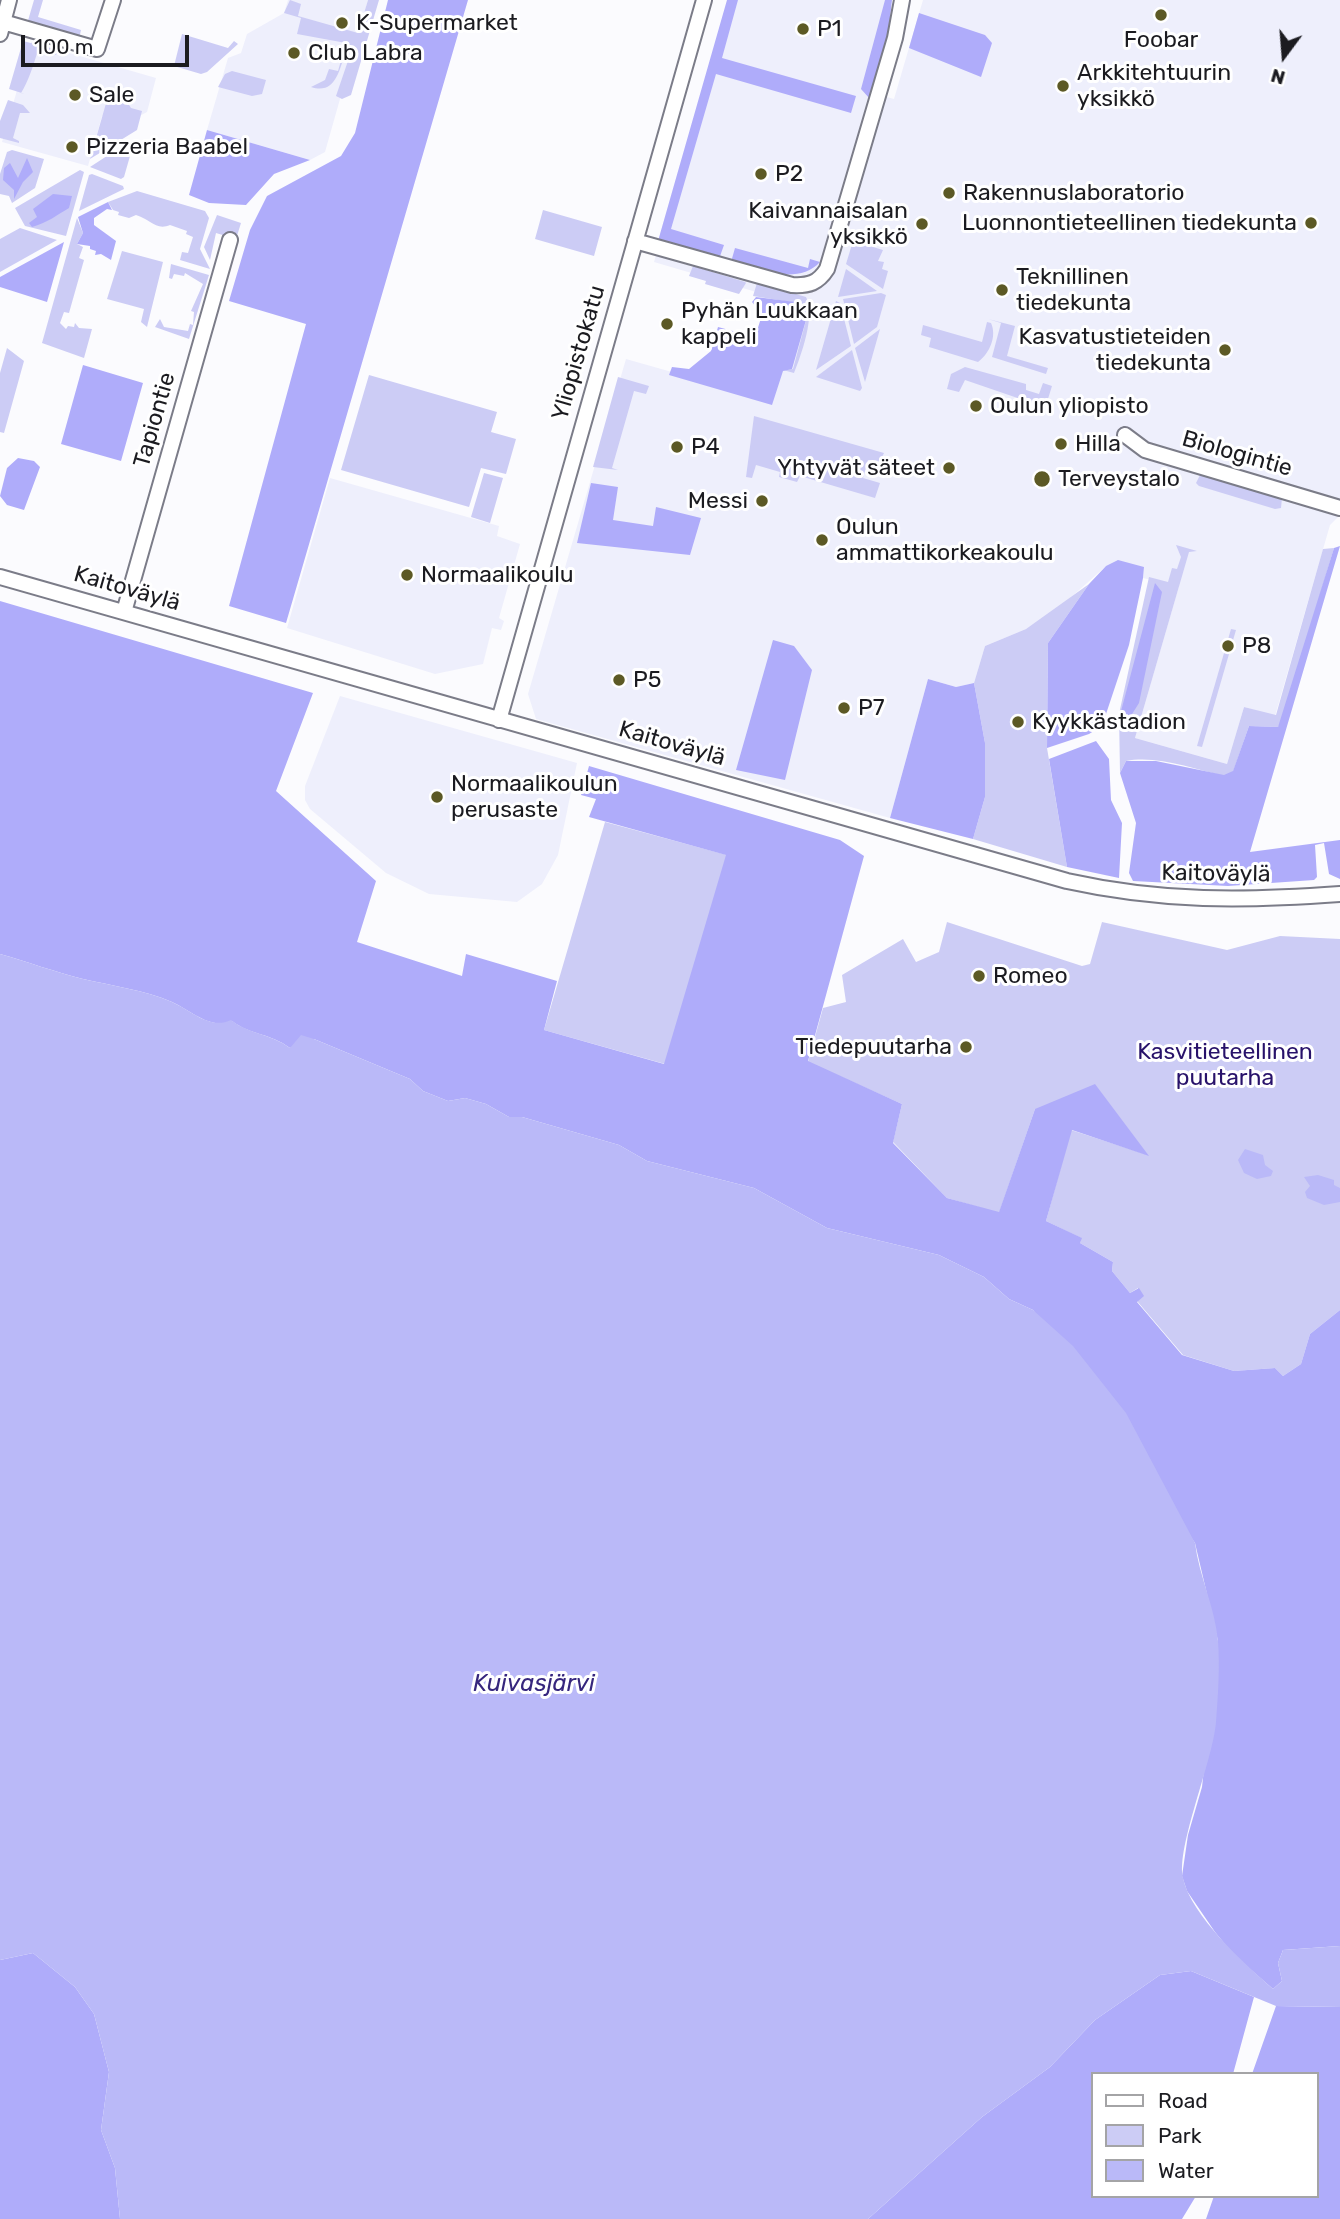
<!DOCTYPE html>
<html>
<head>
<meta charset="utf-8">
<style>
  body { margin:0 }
  #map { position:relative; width:1340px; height:2219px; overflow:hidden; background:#fbfbfe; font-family:Rubik,sans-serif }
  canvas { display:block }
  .legend { position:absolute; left:1091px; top:2072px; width:228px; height:126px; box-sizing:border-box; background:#fff; border:2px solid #a4a4a6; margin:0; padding:9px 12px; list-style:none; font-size:21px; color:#1b1b20 }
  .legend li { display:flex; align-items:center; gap:14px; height:35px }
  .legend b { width:35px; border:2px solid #a4a4a6 }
  .north { position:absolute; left:1249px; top:21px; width:70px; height:70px; -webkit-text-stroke:5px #fff; paint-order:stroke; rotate:196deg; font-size:19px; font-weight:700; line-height:28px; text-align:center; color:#1b1b20 }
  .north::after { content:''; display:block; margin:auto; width:24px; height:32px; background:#1b1b20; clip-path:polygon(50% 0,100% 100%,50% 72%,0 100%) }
  .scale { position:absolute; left:21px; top:35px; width:168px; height:32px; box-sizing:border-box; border:4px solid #1b1b20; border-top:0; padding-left:9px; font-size:21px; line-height:24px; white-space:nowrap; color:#1b1b20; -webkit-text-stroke:5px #fff; paint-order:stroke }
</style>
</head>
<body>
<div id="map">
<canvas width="1340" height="2219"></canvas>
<ul class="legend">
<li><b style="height:9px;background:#fff"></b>Road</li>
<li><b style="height:19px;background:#ccccf5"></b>Park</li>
<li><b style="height:19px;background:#bab9f8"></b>Water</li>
</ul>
<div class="north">N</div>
<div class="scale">100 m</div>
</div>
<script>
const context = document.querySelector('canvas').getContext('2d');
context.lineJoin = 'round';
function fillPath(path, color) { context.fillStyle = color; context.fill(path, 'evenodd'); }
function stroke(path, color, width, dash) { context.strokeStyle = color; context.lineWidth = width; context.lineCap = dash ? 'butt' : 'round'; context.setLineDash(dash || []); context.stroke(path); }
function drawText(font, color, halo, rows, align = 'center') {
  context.font = font + ' Rubik,sans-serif'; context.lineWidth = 6; context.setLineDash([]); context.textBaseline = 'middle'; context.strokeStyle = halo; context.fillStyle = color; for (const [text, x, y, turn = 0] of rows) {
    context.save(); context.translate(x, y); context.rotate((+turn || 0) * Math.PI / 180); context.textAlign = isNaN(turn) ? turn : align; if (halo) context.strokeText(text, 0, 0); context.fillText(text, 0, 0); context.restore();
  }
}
fillPath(new Path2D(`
  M288 0H368L325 152 310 160 207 130 228 58 241 53 247 34 284 13Z
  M730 0H891L865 91 894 99 923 0H1340V515L1330 525 1275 716 1244 707 1227 764 1135 738 1179 586 1143 578 1144 567 1106 566 1058 609 1026 629 985 646 974 683 956 687 928 679 890 818 536 719 528 694 626 359 760 397 787 301 654 262Z
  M31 42 156 78 147 112 126 123 102 116 88 166 2 142Z
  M330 478 499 526 497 536 520 544 499 618 504 621 501 630 492 628 483 664 435 674 287 628Z
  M340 696 577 763 558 855 542 884 517 902 429 894 386 873 310 809 305 800V786Z`), '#eeeffc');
fillPath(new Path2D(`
  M34 0H43L38 17 81 30 79 39 27 24Z
  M290 0 301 4 298 16 358 33 368 0H379L351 95 342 99 336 96 350 55 345 54C339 71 335 95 311 87L325 80 329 69 338 71 346 43 297 34 301 18 284 13Z
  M182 34 228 48 234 41 238 44 207 72 201 74 174 66Z
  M23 41 58 50 56 55 38 50C33 67 28 82 21 93L25 94 9 89Z
  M232 71 266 80 262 94 252 96 218 87 225 74Z
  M109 93 124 97 131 108 142 111 137 130 90 159Z
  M8 100 23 105 30 113H20L13 138 19 141V143L0 138V121Z
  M130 141 134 142 124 177 121 179 90 167Z
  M12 150 44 159 35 188 12 203 9 196 0 194V174L7 152Z
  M80 170 84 172 66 236 25 226 15 208Z
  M92 174 123 186 124 189 79 211 89 175Z
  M137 191 205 211 209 218 200 249 210 269 180 260 182 252 188 253 193 237 186 234 187 231 170 225C156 231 150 219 136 215L129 218 118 215 119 212 113 210 108 202Z
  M543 210 602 227 594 256 535 239Z
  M217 215 241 223 236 239 216 233 210 260 204 247Z
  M77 218 83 233 77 244 83 247 79 258 84 260 69 313 64 312 60 323 66 329 68 326 74 327 75 323 79 328 92 329 84 358 42 343Z
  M20 228 57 240 0 272V239Z
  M853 241 883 250 878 261 884 262 882 269 888 271 883 289 846 264Z
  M122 251 163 262 147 327 141 322 144 309 107 299Z
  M171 264 209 275 189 339 155 327 160 319 164 327 188 331 190 324 193 325 194 312 191 311 203 284 185 273 184 276 174 274 172 279 169 278Z
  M693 266 745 282 746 283 739 294 705 284 706 281 689 276Z
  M846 269 877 291 838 297Z
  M757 283 806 297C816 314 801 356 794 373L783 370 793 369 808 313 803 304 753 296Z
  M881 293 886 295 877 327 854 344 843 299Z
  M836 301 840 303 851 346 816 370Z
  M988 319 1015 326 1007 356 1048 368 1046 374 992 357 1001 323Z
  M987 322 991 323C997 336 990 353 978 362L929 347 931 338 921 335 923 325 982 342Z
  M880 329 865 382 855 348Z
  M7 348 24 361 4 433 0 432V373Z
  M852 350 862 388 860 391 816 377Z
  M965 367 1026 384V390L1039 394 1043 383 1052 386 1047 402 1041 401 1038 405 965 380 959 392 947 389 951 374Z
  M369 375 497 412 491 432 516 439 506 474 481 468 469 507 341 470Z
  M618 377 649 386 646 394 634 391 612 468 618 470 593 467Z
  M754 416 884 453 880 461 868 460 863 478 880 483 875 498 800 476 797 482 779 477 780 472 756 465 752 478 746 477Z
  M484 473 503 478 490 523 471 517Z
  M1201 473 1282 498 1281 508 1275 509 1199 486 1196 483Z
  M1176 545 1197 551 1189 552 1135 738 1227 764 1244 707 1276 715 1323 549 1334 548 1283 718 1278 727 1249 726 1233 772 1224 776C1194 769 1157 755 1126 761L1120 773 1119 714 1149 577 1168 582 1172 568 1177 569 1181 557Z
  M1089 584 1048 643 1047 748 1067 867 973 839 985 797V743L974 683 985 646 1026 629Z
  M1231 629 1236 630 1202 747 1197 746Z
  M605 822 727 855 665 1064 544 1030Z
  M947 922 1082 966 1090 964 1102 922 1227 950 1280 936 1340 939V1310L1310 1334 1301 1364 1283 1376 1275 1368 1234 1371 1183 1355 1137 1301 1138 1288 1130 1293 1112 1271 1113 1262 1080 1243 1081 1238 1046 1221 1071 1130 1148 1155 1035 1109 999 1213 947 1198 893 1142 902 1104 808 1062 823 1008 846 1002 842 975 903 939 916 962 939 952Z`), '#ccccf5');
fillPath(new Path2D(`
  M388 0H468L286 623 229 606 306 324 229 301 250 230 267 196 341 156 355 133Z
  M727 0H738L722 58 856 96 851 113 716 74 671 229 724 245 719 259 658 241Z
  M885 0H892L888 36 870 99 861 89Z
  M919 13 985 35 992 43 981 77 909 48Z
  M207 130 310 160 274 174 246 205 209 203 189 195Z
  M27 158 33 172 23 182 14 199V190L3 180 4 168 10 163 18 178Z
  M53 194 72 196 69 208C57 215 47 223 32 227L29 223 37 217 33 209Z
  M108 202 112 210 107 209 94 218V225L116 241 111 260 101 254 95 255 96 251 90 249V246L77 244 83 233 78 217Z
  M64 242 47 302 0 287V277Z
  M735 248 808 268 810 259 820 262C798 286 758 269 731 262Z
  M756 297 803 303 808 313 792 369 783 371 772 405 669 375 672 367 689 369 711 351 718 327 755 337 762 315 752 302Z
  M83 365 143 383 121 461 61 444Z
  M18 458 34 461 40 467 24 510 7 505 0 496 7 468Z
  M591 483 618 487 613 520 653 526 656 507 701 518 690 555 577 543Z
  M1340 546 1250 852 1340 840V879L1329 874 1324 843 1315 845 1317 877 1314 880 1228 886 1133 881 1129 873 1136 823 1120 773 1126 761H1156L1224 775 1233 771 1249 726 1278 727 1334 548Z
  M1118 560 1144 567 1143 578 1129 645 1102 726 1089 734 1047 748 1048 643 1089 584 1106 566Z
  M1155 583 1162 592 1139 703 1122 730 1120 715Z
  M0 601 313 693 276 791 376 881 357 942 462 976 466 954 557 981 544 1030 664 1064 726 855 589 817 596 799 581 795 589 766 840 840 864 856 808 1061 902 1104 893 1143 947 1198 999 1212 1035 1109 1095 1084 1149 1156 1072 1130 1046 1221 1082 1238 1080 1243 1113 1262 1112 1271 1130 1293 1139 1288 1144 1296 1137 1302 1182 1355 1234 1371 1275 1368 1283 1376 1301 1364 1310 1334 1340 1310V1946L1283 1950 1278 1963 1282 1981 1273 1989 1233 1954 1215 1932 1187 1891 1182 1876 1188 1835 1202 1787 1218 1641 1195 1543 1033 1310 1009 1299 984 1277 939 1255 827 1228 754 1188 647 1161 619 1145 522 1117H509L486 1104 465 1098 448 1101 423 1091 410 1079 314 1039 290 1048C270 1033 250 1035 232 1021 210 1030 192 1011 172 1002 144 990 113 986 83 979 55 972 28 962 0 954Z
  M773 640 794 646 812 670 785 780 736 770Z
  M928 679 956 687 974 683 985 743V797L973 839 890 818Z
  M1096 741 1109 759 1111 800 1122 823 1119 878 1067 867 1049 759Z
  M33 1953 75 1987 94 2014 109 2072 101 2130 115 2168 120 2219H0V1960Z
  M1191 1971 1254 1997 1233 2074H1093V2196H1196L1182 2219H868L982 2117 1050 2067 1095 2020 1160 1975Z
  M1276 2006 1340 2007V2219H1206L1214 2196H1317V2074H1252Z`), '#afacfa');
fillPath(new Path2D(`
  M0 954C28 962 55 972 83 979 113 986 144 990 172 1002 192 1011 210 1030 231 1020 250 1035 270 1033 290 1048L301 1035 314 1039 410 1079 423 1091 448 1101 465 1098 486 1104 509 1117H522L619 1145 647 1161 754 1188 827 1228 939 1255 984 1277 1009 1299 1033 1310 1073 1346 1126 1413 1195 1543C1199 1576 1215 1607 1218 1641 1220 1667 1218 1696 1216 1722 1213 1761 1176 1847 1183 1878 1191 1916 1245 1964 1273 1989L1282 1981 1278 1963 1283 1950 1340 1946V2007L1276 2006 1191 1971 1160 1975 1095 2020 1050 2067 982 2117 868 2219H120L115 2168 101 2130 109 2072 94 2014 75 1987 33 1953 0 1960Z
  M1245 1149 1263 1155 1265 1165 1273 1171 1271 1176 1257 1179 1244 1173 1238 1160Z
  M1318 1175 1334 1180V1185L1340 1188V1202L1324 1205 1307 1198 1305 1192 1310 1186 1304 1177Z`), '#bab9f8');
const minor = new Path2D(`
  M3 22 97 49 113 0
  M0 34 9 0
  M635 241 792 285C809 286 818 283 827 269L895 38 902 0
  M1125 435 1145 450 1340 508
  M0 577 1067 881C1162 902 1244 901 1340 894
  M124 612 230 240
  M499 720 704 0`);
stroke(minor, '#7b7c88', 18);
stroke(minor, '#fff', 14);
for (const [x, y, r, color] of [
  [1161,15,7,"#5c5925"],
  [342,23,7,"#5c5925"],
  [803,29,7,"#5c5925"],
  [294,53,7,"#5c5925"],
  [1063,86,7,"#5c5925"],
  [75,95,7,"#5c5925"],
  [72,147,7,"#5c5925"],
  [761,174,7,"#5c5925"],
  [949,193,7,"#5c5925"],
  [1311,223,7,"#5c5925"],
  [922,224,7,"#5c5925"],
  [1002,290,7,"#5c5925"],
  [667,324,7,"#5c5925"],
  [1225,350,7,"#5c5925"],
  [976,406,7,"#5c5925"],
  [1061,444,7,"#5c5925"],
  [677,447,7,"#5c5925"],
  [949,468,7,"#5c5925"],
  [1042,479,9,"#5c5925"],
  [762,501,7,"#5c5925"],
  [822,540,7,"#5c5925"],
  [407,575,7,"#5c5925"],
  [1228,646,7,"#5c5925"],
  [619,680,7,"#5c5925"],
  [844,708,7,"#5c5925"],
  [1018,722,7,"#5c5925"],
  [437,797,7,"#5c5925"],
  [979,976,7,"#5c5925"],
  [966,1047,7,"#5c5925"]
]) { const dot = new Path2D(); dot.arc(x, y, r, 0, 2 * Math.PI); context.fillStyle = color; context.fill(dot); stroke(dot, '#fff', 2.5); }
drawText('23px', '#1b1b20', '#fff', [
  ["K-Supermarket",356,23],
  ["P1",817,29],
  ["Foobar",1161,40,"center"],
  ["Club Labra",308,53],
  ["Arkkitehtuurin",1077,73],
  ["yksikkö",1077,99],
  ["Sale",89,95],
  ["Pizzeria Baabel",86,147],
  ["P2",775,174],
  ["Rakennuslaboratorio",963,193],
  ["Kaivannaisalan",908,211,"right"],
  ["yksikkö",908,237,"right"],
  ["Luonnontieteellinen tiedekunta",1297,223,"right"],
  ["Teknillinen",1016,277],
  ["tiedekunta",1016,303],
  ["Pyhän Luukkaan",681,311],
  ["kappeli",681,337],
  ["Kasvatustieteiden",1211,337,"right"],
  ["tiedekunta",1211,363,"right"],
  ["Oulun yliopisto",990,406],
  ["Hilla",1075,444],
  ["P4",691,447],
  ["Yhtyvät säteet",935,468,"right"],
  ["Terveystalo",1058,479],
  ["Messi",748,501,"right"],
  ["Oulun",836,527],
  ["ammattikorkeakoulu",836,553],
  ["Normaalikoulu",421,575],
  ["P8",1242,646],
  ["P5",633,680],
  ["P7",858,708],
  ["Kyykkästadion",1032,722],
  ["Normaalikoulun",451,784],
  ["perusaste",451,810],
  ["Romeo",993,976],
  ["Tiedepuutarha",952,1047,"right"]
], 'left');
drawText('23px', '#1b1b20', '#fff', [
  ["Yliopistokatu",579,353,-74],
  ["Tapiontie",155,420,-74],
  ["Biologintie",1237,454,16],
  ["Kaitoväylä",127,589,16],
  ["Kaitoväylä",672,744,16],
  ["Kaitoväylä",1216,874,1]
]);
drawText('23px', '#28126a', '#fff', [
  ["Kasvitieteellinen",1225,1052],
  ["puutarha",1225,1078]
]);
drawText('italic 24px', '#36267d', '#fff', [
  ["Kuivasjärvi",534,1684]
]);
</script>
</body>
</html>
